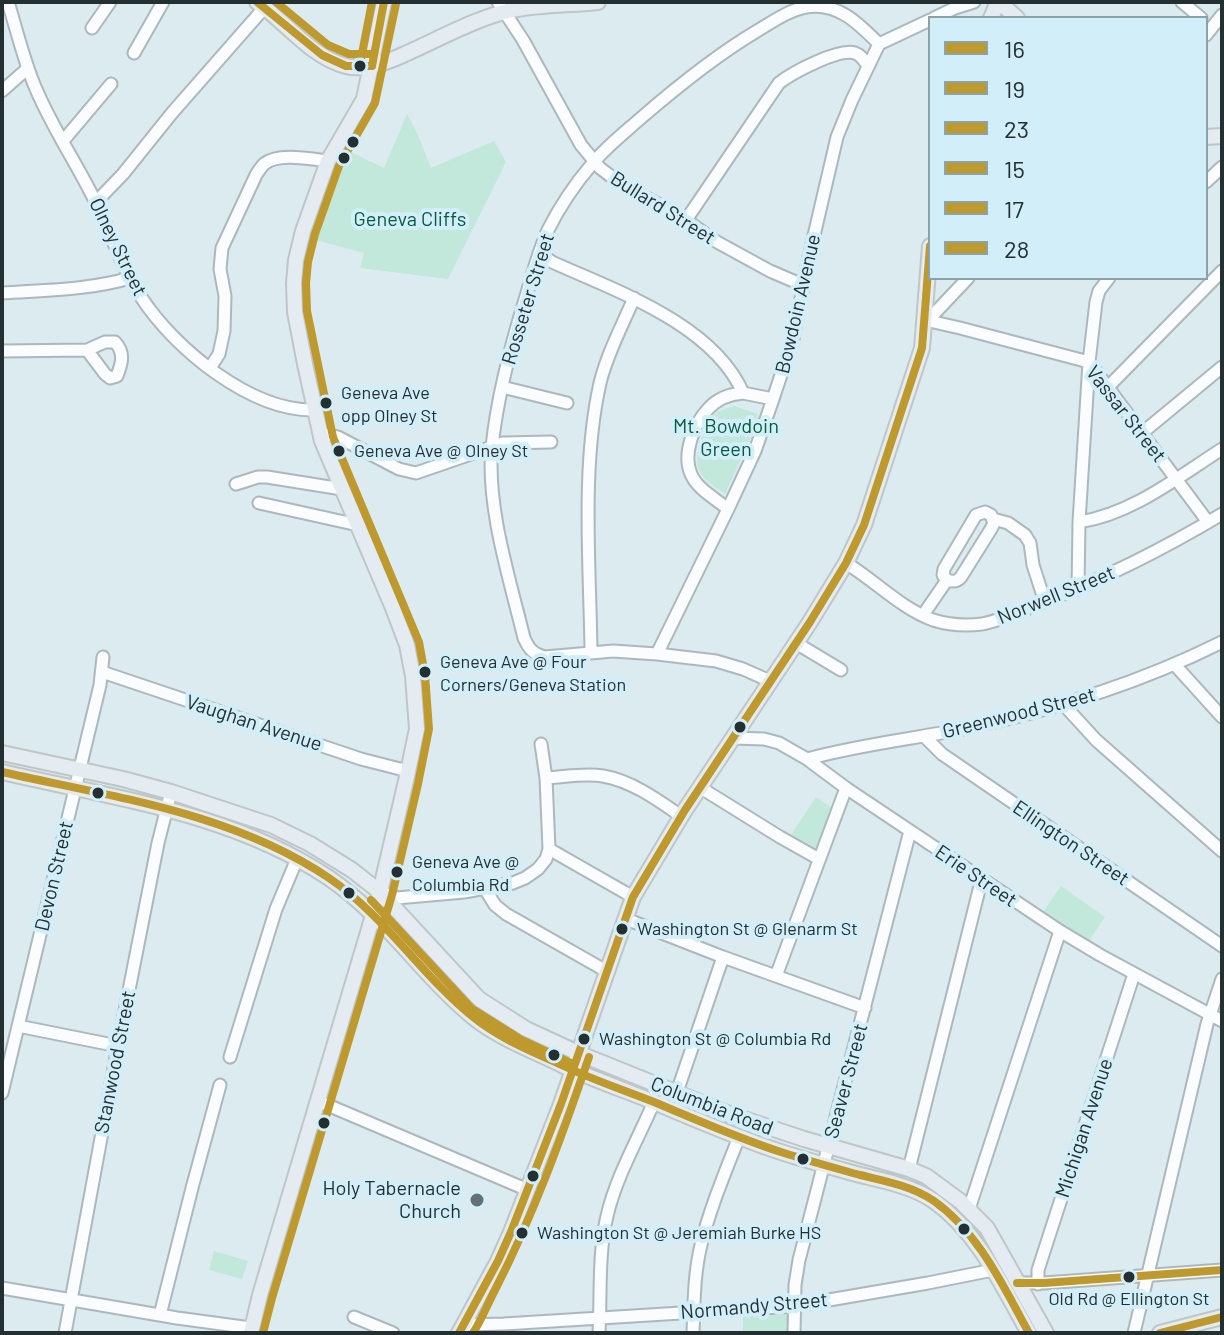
<!DOCTYPE html>
<html>
<head>
<meta charset="utf-8">
<style>
  body { margin:0 }
  #map { position:relative; width:1224px; height:1335px; overflow:hidden; background:#dbebf0; font-family:Barlow,sans-serif }
  canvas { display:block }
  .frame { position:absolute; inset:0; border:4px solid #242f32; pointer-events:none }
  .legend { position:absolute; left:928px; top:16px; width:280px; height:264px; box-sizing:border-box; background:#d2eff9; border:2px solid #8ca2a9; margin:0; padding:10px 14px; list-style:none; font-size:24px; color:#242f32 }
  .legend li { display:flex; align-items:center; gap:16px; height:40px }
  .legend b { width:40px; border:2px solid #8ca2a9 }
</style>
</head>
<body>
<div id="map">
<canvas width="1224" height="1335"></canvas>
<div class="frame"></div>
<ul class="legend">
<li><b style="height:10px;background:#bd992e"></b>16</li>
<li><b style="height:10px;background:#bd992e"></b>19</li>
<li><b style="height:10px;background:#bd992e"></b>23</li>
<li><b style="height:10px;background:#bd992e"></b>15</li>
<li><b style="height:10px;background:#bd992e"></b>17</li>
<li><b style="height:10px;background:#bd992e"></b>28</li>
</ul>
</div>
<script>
const context = document.querySelector('canvas').getContext('2d');
context.lineJoin = 'round';
function fillPath(path, color) { context.fillStyle = color; context.fill(path, 'evenodd'); }
function stroke(path, color, width, dash) { context.strokeStyle = color; context.lineWidth = width; context.lineCap = dash ? 'butt' : 'round'; context.setLineDash(dash || []); context.stroke(path); }
function drawText(font, color, halo, rows, align = 'center') {
  context.font = font + ' Barlow,sans-serif'; context.lineWidth = 8; context.setLineDash([]); context.textBaseline = 'middle'; context.strokeStyle = halo; context.fillStyle = color; for (const [text, x, y, turn = 0] of rows) {
    context.save(); context.translate(x, y); context.rotate((+turn || 0) * Math.PI / 180); context.textAlign = isNaN(turn) ? turn : align; if (halo) context.strokeText(text, 0, 0); context.fillText(text, 0, 0); context.restore();
  }
}
fillPath(new Path2D(`
  M407 114 418 135 431 168 494 141 506 162 448 279 360 268 364 253 312 239 318 219 349 151 384 168Z
  M734 406 758 414 751 437 725 494C715 487 701 479 698 467 694 452 705 422 716 413 722 409 728 408 734 406Z
  M816 797 832 808 817 852 791 835Z
  M1061 886 1105 917 1088 942 1043 912Z
  M214 1251 248 1261 242 1279 209 1270Z
  M787 1312V1333H743V1316Z`), '#c1e8db');
const minor = new Path2D(`
  M8 2C17 31 24 62 36 89 52 127 75 161 93 197 110 230 121 266 141 297 174 348 250 411 314 410
  M498 2 523 40 581 145 600 168 617 181 686 220 717 242 770 271 805 286
  M1182 2 1201 18
  M934 18 955 8 974 2
  M92 28 110 2
  M1206 35 1222 15
  M134 53 163 2
  M2 91 28 68
  M63 141 111 84
  M1206 182 1222 167
  M96 202 123 174 172 113 265 7
  M686 220 779 83C792 73 838 48 855 53 861 55 864 60 868 66
  M539 253 552 262C616 291 713 324 743 393L773 399
  M2 293C45 290 89 290 130 278
  M925 320 960 328 1089 362 1208 522
  M925 320 933 315 968 278
  M2 351 87 350 105 342H115C125 353 122 363 117 376L110 378 105 374 87 350
  M210 368 219 354 224 331 225 296 220 269 222 248 256 175C257 173 262 166 264 164 278 152 311 159 328 161
  M502 387 567 403
  M1108 387 1222 271
  M320 433 338 437 399 469 416 473 503 443 551 442
  M1142 433 1222 367
  M236 484 258 477H267L342 489
  M259 503 358 525
  M728 509C716 499 697 489 691 474 682 454 694 424 708 409 717 399 730 394 743 393
  M993 519 1008 523 1025 535 1030 543 1033 565 1045 602
  M1079 522C1132 514 1178 477 1222 449
  M846 563C874 580 902 609 933 620 949 625 966 626 982 624 1003 620 1025 609 1046 601 1108 577 1165 548 1222 514
  M1078 589 1079 522 1089 362 1096 302 1099 291 1109 278
  M923 615 947 580C953 582 957 582 961 577L991 529 994 523 991 515 985 512 976 515 944 569 943 575 947 580
  M796 643 841 670
  M591 652C590 565 581 468 600 383 607 354 622 326 634 298
  M657 654 728 509 755 451 773 399 793 339 809 257 837 137 852 100 879 44 930 20
  M1175 665 1222 717
  M102 672 361 759 408 771
  M770 681 743 669 716 661 657 654 613 651 545 657C533 654 529 649 524 638 510 580 486 506 492 447 497 397 512 341 527 293 533 272 539 250 548 230 560 206 575 184 592 164 606 147 624 133 641 118 678 86 715 56 757 31 772 22 789 10 806 7 838 2 858 23 879 44
  M1064 705 1096 740 1222 851
  M924 736 942 754 1222 946
  M732 738 764 739 779 743 807 759 846 788 1060 931 1100 955 1222 1021
  M541 744 546 778 549 849
  M807 759C858 745 911 739 963 729 1054 710 1138 684 1222 642
  M546 778C565 777 585 773 603 776 632 781 658 800 681 816
  M701 788 780 837 819 859
  M485 889 495 905 506 914 608 972
  M380 892 397 898 464 892 513 883 525 878 538 869 546 859 549 849 633 897
  M626 919 723 957 865 1008
  M776 976 846 788
  M18 1026 118 1046
  M230 1057 276 909 297 859
  M677 1092 723 957
  M2 1093 100 685 103 657
  M318 1101 528 1190
  M909 1169 982 878
  M969 1209 1060 931
  M1017 1283H1044L1222 1270
  M1038 1284V1270L1134 974
  M2 1288 177 1318 251 1328
  M160 1315 192 1188 220 1085
  M354 1317 393 1333
  M465 1325 504 1324 794 1306 928 1283 993 1270
  M65 1333 118 1046 158 843 171 792
  M599 1333C601 1295 598 1254 607 1216 616 1177 638 1139 654 1102
  M693 1333C694 1304 694 1273 701 1245 710 1208 725 1173 739 1137
  M794 1333 795 1285 799 1260 910 831
  M1134 1333 1207 1024 1222 979`);
const major = new Path2D(`
  M257 2C286 22 311 57 346 66 365 71 388 62 405 54 439 39 476 18 512 10 540 4 570 5 598 2
  M999 2 1017 18
  M991 18 998 2
  M1206 137 1222 136
  M2 753 123 779 171 792 271 825 310 844 352 870 380 892 479 999 526 1029 578 1053 732 1115 804 1139 909 1169 926 1176 960 1201 987 1228 1046 1333
  M2 772C113 798 233 813 329 878 385 916 421 974 473 1017 499 1038 534 1051 564 1066 593 1079 624 1090 654 1102 697 1120 740 1139 784 1153 809 1161 835 1168 860 1175 885 1181 912 1186 934 1201 979 1233 1002 1286 1029 1333
  M251 1333 260 1295 380 892 406 781 417 729 413 676 407 645 393 608 322 441 305 364 295 312 294 283 296 260 303 231 328 161 364 99 384 2
  M459 1333 498 1261 511 1232 561 1104 633 897 685 810 810 622 846 563 864 525 922 348 930 246
  M1160 1333 1222 1317`);
stroke(minor, '#acb8bc', 15);
stroke(major, '#bec6c8', 18);
stroke(minor, '#fafcfd', 11);
stroke(major, '#e5ecf1', 14);
stroke(new Path2D(`
  M2 772C113 797 233 813 329 878 385 916 421 975 473 1017 500 1039 533 1052 564 1066 593 1080 624 1090 654 1102 697 1120 740 1139 784 1153 809 1161 835 1168 860 1175 885 1181 912 1186 934 1201 979 1233 1003 1286 1029 1333
  M1017 1283H1044L1222 1270`), '#bd992e', 8);
stroke(new Path2D(`
  M371 900 472 1009 520 1039 573 1064
  M263 1333 272 1298 392 895 418 784 429 729 425 675 419 642 333 437 307 311 306 283 308 262 315 234 339 166 375 103 396 4
  M473 1333C482 1319 488 1303 496 1288 534 1214 562 1136 589 1057`), '#bd992e', 8);
stroke(new Path2D(`
  M459 1333 498 1261 511 1232 561 1104 633 897 685 810 810 622 846 563 864 525 922 348 930 246`), '#bd992e', 8);
stroke(new Path2D(`
  M257 2 322 55 346 66H372
  M372 66 384 2`), '#bd992e', 8);
stroke(new Path2D(`
  M276 2 328 45 349 54H372
  M360 64 372 2`), '#bd992e', 8);
stroke(new Path2D(`
  M1160 1333 1222 1317`), '#bd992e', 8);
for (const [x, y, r, color] of [
  [360,66,7,"#242f32"],
  [353,142,7,"#242f32"],
  [344,158,7,"#242f32"],
  [326,403,7,"#242f32"],
  [339,451,7,"#242f32"],
  [425,672,7,"#242f32"],
  [740,727,7,"#242f32"],
  [98,793,7,"#242f32"],
  [397,872,7,"#242f32"],
  [349,893,7,"#242f32"],
  [622,929,7,"#242f32"],
  [584,1039,7,"#242f32"],
  [554,1055,7,"#242f32"],
  [324,1123,7,"#242f32"],
  [803,1159,7,"#242f32"],
  [533,1176,7,"#242f32"],
  [477,1200,8,"#647174"],
  [964,1229,7,"#242f32"],
  [522,1233,7,"#242f32"],
  [1129,1277,7,"#242f32"]
]) { const dot = new Path2D(); dot.arc(x, y, r, 0, 2 * Math.PI); context.fillStyle = color; context.fill(dot); stroke(dot, '#d2eff9', 3); }
drawText('18px', '#242f32', '#d2eff9', [
  ["Geneva Ave",341,393],
  ["opp Olney St",341,416],
  ["Geneva Ave @ Olney St",354,451],
  ["Geneva Ave @ Four",440,662],
  ["Corners/Geneva Station",440,685],
  ["Geneva Ave @",412,862],
  ["Columbia Rd",412,885],
  ["Washington St @ Glenarm St",637,929],
  ["Washington St @ Columbia Rd",599,1039],
  ["Washington St @ Jeremiah Burke HS",537,1233],
  ["Old Rd @ Ellington St",1129,1299,"center"]
], 'left');
drawText('20px', '#242f32', '#d2eff9', [
  ["Bullard Street",663,208,32],
  ["Olney Street",118,247,64],
  ["Rosseter Street",528,299,-73],
  ["Bowdoin Avenue",798,304,-77],
  ["Vassar Street",1126,414,52],
  ["Norwell Street",1056,595,-22],
  ["Greenwood Street",1019,713,-14],
  ["Vaughan Avenue",254,723,18],
  ["Ellington Street",1071,843,34],
  ["Devon Street",54,876,-77],
  ["Erie Street",976,876,34],
  ["Stanwood Street",115,1062,-79],
  ["Seaver Street",846,1081,-75],
  ["Columbia Road",712,1106,21],
  ["Michigan Avenue",1084,1128,-72],
  ["Normandy Street",754,1306,-5]
]);
drawText('20px', '#055b40', '#d2eff9', [
  ["Geneva Cliffs",410,219],
  ["Mt. Bowdoin",726,426],
  ["Green",726,449]
]);
drawText('20px', '#242f32', '#d2eff9', [
  ["Holy Tabernacle",461,1188],
  ["Church",461,1211]
], 'right');
</script>
</body>
</html>
